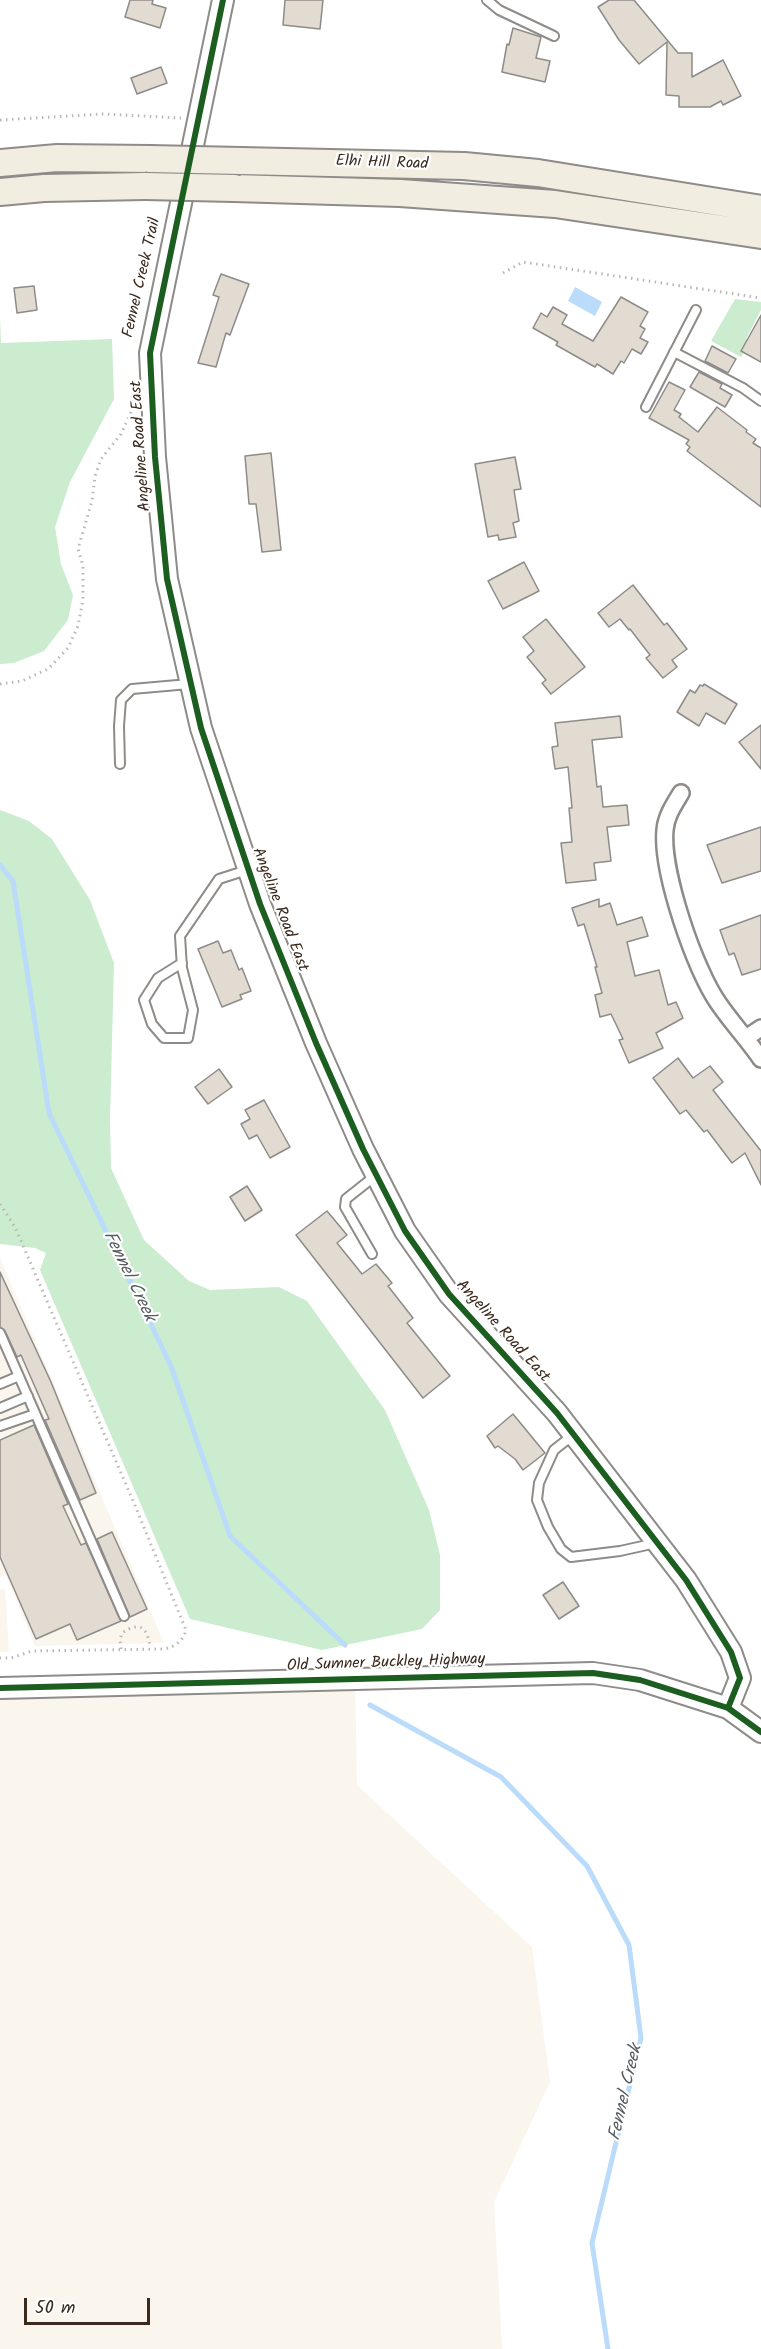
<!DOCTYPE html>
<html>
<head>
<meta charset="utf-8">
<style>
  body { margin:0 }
  #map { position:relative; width:761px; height:2349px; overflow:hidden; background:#fff; font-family:Kalam,sans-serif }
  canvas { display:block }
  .scale { position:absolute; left:24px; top:2298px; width:126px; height:27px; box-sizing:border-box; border:3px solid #3b2a1e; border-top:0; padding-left:8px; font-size:18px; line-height:21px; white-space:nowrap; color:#3b2a1e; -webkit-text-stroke:4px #fff; paint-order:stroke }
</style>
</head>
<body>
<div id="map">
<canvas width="761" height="2349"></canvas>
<div class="scale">50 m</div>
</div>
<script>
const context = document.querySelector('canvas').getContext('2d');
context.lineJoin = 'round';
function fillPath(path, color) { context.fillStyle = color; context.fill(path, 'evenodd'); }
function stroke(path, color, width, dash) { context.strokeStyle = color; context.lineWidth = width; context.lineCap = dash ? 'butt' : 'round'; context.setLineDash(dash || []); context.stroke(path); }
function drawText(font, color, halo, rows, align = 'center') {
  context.font = font + ' Kalam,sans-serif'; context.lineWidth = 4.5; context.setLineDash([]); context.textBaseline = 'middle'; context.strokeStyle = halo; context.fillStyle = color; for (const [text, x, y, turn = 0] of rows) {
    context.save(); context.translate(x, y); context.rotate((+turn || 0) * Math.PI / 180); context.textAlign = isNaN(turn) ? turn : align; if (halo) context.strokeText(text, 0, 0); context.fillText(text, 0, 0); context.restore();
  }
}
fillPath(new Path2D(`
  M0 1258 164 1643 35 1646 6 1575 0 1577Z
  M0 1589H5L9 1652H0Z
  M355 1679 357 1785 532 1947 550 2082 494 2202 502 2349H0V1687Z`), '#faf5ed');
fillPath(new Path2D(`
  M735 299 761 302V310L746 339 750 341 741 357 711 341Z
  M0 317 1 343 112 339 114 399 70 482 55 527 61 564 73 595 68 620 44 651 14 663 0 664Z
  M0 810 29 821 52 839 90 900 114 963 110 1119 111 1168 144 1240 189 1281 210 1290 279 1287 307 1301 385 1410 429 1510 440 1555V1610L422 1629 322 1650 190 1619 40 1270 46 1253 35 1248 0 1244Z`), '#cbecce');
fillPath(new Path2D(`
  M575 287 602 302 595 316 568 301Z`), '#badbfa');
stroke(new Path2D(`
  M0 865 13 881 49 1113 171 1366 230 1536 345 1645
  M370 1705 501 1777 587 1866 629 1945 641 2038 592 2243 608 2349`), '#badbfa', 5);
const building = new Path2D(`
  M130 0H153L152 4 166 8 160 28 125 17Z
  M285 0H323L320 29 283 25Z
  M609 0H634L678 53H692V77L723 60 741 96 723 105 721 101 710 107H679V96L666 95 667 42 639 64 619 40 598 7Z
  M513 28 541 37 536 58 550 61 545 82 502 72 507 44 509 45Z
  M161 67 167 83 137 94 131 78Z
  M221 274 249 284 230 335 226 333 216 367 198 363 219 297 213 295Z
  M34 286 37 310 17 313 14 288Z
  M621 297 648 312 640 326 645 329 640 338 648 342 641 354 632 349 624 363 621 361 613 374 597 364 595 367 556 345 558 342 533 328 541 313 547 317 553 307 567 315 562 324 593 341Z
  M761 315V362L741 351Z
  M712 346 736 359 728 373 705 361Z
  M699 372 722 384 720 388 732 395 725 407 690 387Z
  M669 382 685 390 674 410 681 414 679 417 698 432 717 407 747 430 746 432 756 439 753 443 761 448V507L687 451 690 447 686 444 689 440 649 418Z
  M271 453 281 550 262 552 256 504H249L245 456Z
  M515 457 521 489 514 490 519 521 513 523 516 537 499 540 498 535 488 537 475 464Z
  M524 562 539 591 503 609 488 581Z
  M633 585 664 625 667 623 687 649 672 660 677 667 663 678 646 658 650 655 630 629 629 630 620 619 609 627 598 613Z
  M546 619 585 667 551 694 542 683 546 680 527 657 534 651 523 637Z
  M704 684 737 704 725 724 706 713 699 726 677 712 690 690 695 693 700 685 703 686Z
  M620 716 622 737 592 740 597 787 601 786 603 807 627 805 629 825 607 827 611 861 594 863 596 880 566 883 561 843 572 842 569 808H572L568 767 555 769 552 747 558 746 555 723Z
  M761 725V769L739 742Z
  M761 827V871L722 883 707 845Z
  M599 899V907L610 903 617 925 642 917 648 936 627 942 635 976 659 970 668 1005 676 1002 683 1018 656 1033 663 1048 629 1063 619 1040 623 1039 611 1014 600 1017 595 995 602 993 595 967H597L584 924 578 926 572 908Z
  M761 915V969L742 975 734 953 729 955 720 930Z
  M218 941 223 953 231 950 239 970 242 968 251 991 240 995 242 999 222 1007 198 949Z
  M678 1058 693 1078 710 1066 723 1082 713 1090 761 1151V1185L745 1153 732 1163 707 1130 704 1132 686 1110 680 1114 653 1078Z
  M219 1069 232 1087 208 1104 195 1087Z
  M264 1100 290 1147 270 1158 257 1135 249 1139 241 1124 250 1119 245 1110Z
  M247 1186 262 1210 245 1221 230 1197Z
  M327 1211 347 1235 337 1243 362 1274 376 1264 392 1283 388 1286 413 1318 407 1323 450 1376 423 1398 296 1235Z
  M0 1272 51 1382 96 1493 80 1500 45 1420 49 1419 21 1355 17 1357 5 1331 0 1327Z
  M513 1414 545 1453 523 1470 515 1459 498 1446 495 1448 487 1436Z
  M34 1425 68 1504 63 1506 81 1545 86 1543 121 1621 77 1640 70 1624 36 1639 0 1557V1440Z
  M112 1532 147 1609 130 1617 97 1539Z
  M563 1582 579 1606 559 1619 543 1595Z`);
fillPath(building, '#e1dbd2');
stroke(building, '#8e8b88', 1.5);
const service = new Path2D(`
  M487 0 499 10 554 36
  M674 352 743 388 761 401
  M646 407 696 310
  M120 764 119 726 121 700 132 689 189 684
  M182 963 158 978 144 1000 152 1024 164 1038H188L193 1010 182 968 180 936 219 879 247 870
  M372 1254 345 1207 346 1199 375 1176
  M0 1333 124 1616
  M0 1384 19 1376
  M0 1408 28 1396
  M0 1426 35 1414
  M573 1435 554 1450 539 1483 537 1500 548 1527 561 1549 571 1557 620 1551 656 1543`);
const minor = new Path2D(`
  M681 793C674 805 666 816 665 830 661 871 695 971 719 1004 732 1023 748 1040 761 1059
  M746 1038 761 1028`);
const tertiary = new Path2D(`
  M223 0 150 353 155 457 167 579 201 728 260 904 316 1043 363 1149 405 1231 449 1294 557 1413 686 1580 731 1652 740 1678 728 1708
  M0 1688 593 1673 640 1680 728 1708 761 1732`);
const trunk = new Path2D(`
  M241 161 464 166 538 173 761 209
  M0 163 57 158 150 159
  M234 188 400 193 555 204 761 235
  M0 192 44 188 145 186`);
stroke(service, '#8e8b88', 12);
stroke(minor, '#8e8b88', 20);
stroke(tertiary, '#8e8b88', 24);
stroke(trunk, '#8e8b88', 30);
stroke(new Path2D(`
  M0 120 103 114 181 118
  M503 273 523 262 761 298
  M0 684 22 681 48 669 68 648 78 626 83 600V566L78 549 92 501 95 476 101 459 121 434 132 410 133 400
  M0 1204 15 1227 134 1503 186 1630C183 1641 175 1647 164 1649L32 1651 11 1658H0
  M121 1649 120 1640 122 1633C141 1620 148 1629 150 1648`), '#b9b8b6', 3, [1.5, 4.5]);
stroke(service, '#fff', 8);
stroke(minor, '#fff', 15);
stroke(tertiary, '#fff', 20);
stroke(trunk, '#f1ede1', 26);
const trunkBridge = new Path2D(`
  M150 159 241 161
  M145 186 234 188`);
stroke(trunkBridge, '#8e8b88', 30, []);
stroke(trunkBridge, '#f1ede1', 26);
stroke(new Path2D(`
  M223 0 150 353 155 457 167 579 201 728 260 904 316 1043 363 1149 405 1231 449 1294 557 1413 686 1580 731 1652 740 1678 728 1708
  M0 1688 593 1673 640 1680 728 1708 761 1732`), '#1b5e20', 6);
drawText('16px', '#3b2a1e', '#fff', [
  ["Elhi Hill Road",382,164,2],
  ["Fennel Creek Trail",143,278,-77],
  ["Angeline Road East",142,446,-94],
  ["Angeline Road East",279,910,69],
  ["Angeline Road East",502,1332,48],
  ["Old Sumner Buckley Highway",386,1664,-2]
]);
drawText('italic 18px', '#585b5f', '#fff', [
  ["Fennel Creek",128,1277,64],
  ["Fennel Creek",627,2093,-77]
]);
</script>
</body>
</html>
